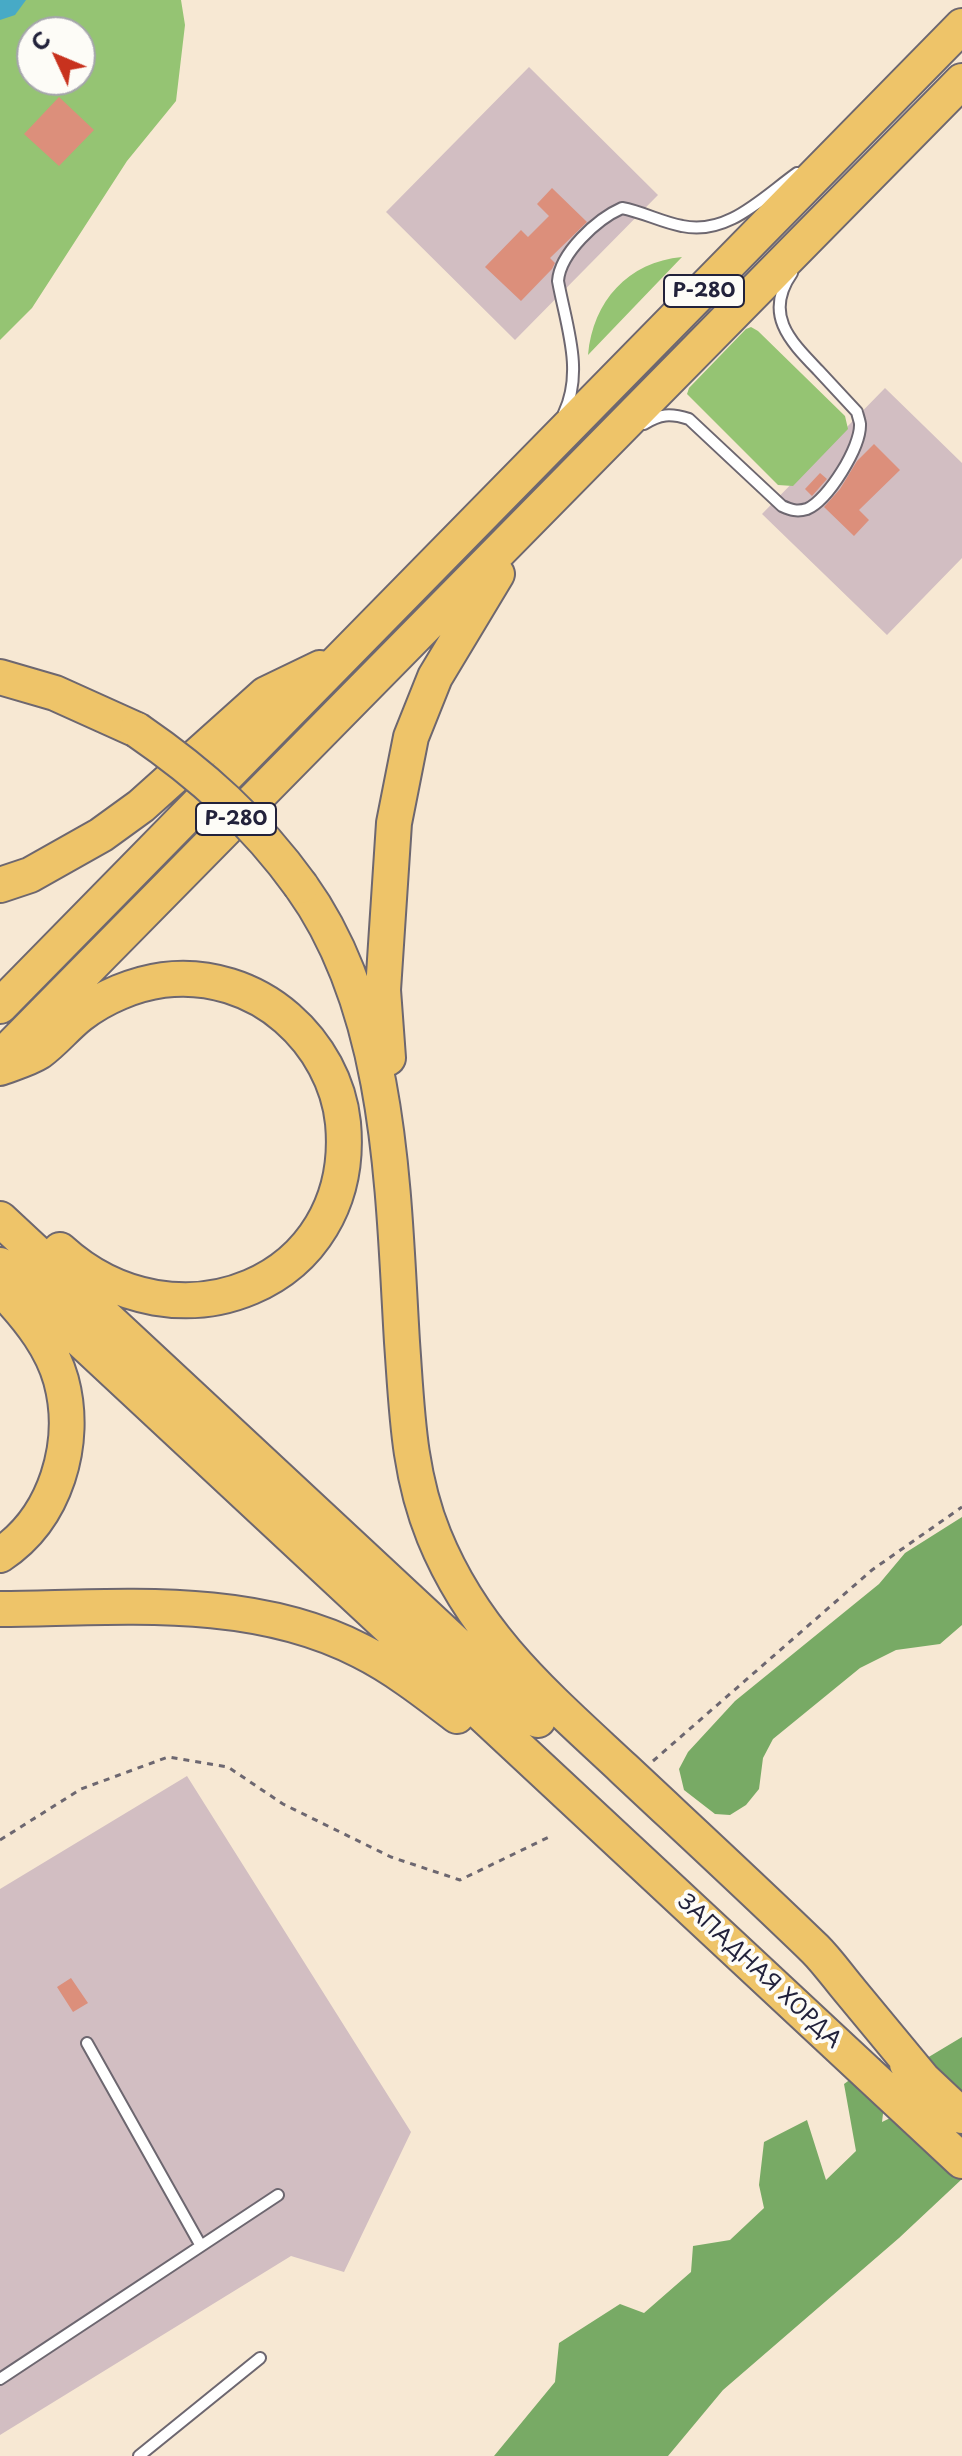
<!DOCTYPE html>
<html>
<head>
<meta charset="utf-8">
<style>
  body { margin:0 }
  #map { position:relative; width:962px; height:2456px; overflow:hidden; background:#f7e8d3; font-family:"Playpen Sans",sans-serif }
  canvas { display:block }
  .north { position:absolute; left:16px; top:16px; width:80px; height:80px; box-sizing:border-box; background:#fdfcf7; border:2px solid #a5a5ac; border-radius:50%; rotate:314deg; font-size:22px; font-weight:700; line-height:32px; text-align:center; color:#22223b }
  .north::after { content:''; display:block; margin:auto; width:28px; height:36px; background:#c8321e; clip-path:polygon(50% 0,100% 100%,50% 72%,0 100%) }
</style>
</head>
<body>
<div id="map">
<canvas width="962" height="2456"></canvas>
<div class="north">С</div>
</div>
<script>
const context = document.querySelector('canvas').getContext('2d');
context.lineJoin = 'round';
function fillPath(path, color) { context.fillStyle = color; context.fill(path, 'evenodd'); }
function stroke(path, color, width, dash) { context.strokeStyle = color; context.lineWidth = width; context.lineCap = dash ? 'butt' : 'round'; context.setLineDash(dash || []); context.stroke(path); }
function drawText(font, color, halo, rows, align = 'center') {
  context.font = font + ' "Playpen Sans",sans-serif'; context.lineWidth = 8; context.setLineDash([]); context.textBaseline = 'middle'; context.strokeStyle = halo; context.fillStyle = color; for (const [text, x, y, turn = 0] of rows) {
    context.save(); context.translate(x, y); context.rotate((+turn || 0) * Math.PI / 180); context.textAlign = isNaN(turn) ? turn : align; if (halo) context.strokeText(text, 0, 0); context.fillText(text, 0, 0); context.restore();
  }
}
fillPath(new Path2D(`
  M529 67 658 195 515 340 386 212Z
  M885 388 962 463V558L887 635 762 514Z
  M187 1776 411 2132 344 2272 291 2256 0 2435V1889Z`), '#d2bec2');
fillPath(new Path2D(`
  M0 0H181L185 25 176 101 127 161 32 308 0 340ZM32 32H80V80H32Z
  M682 257 588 355C593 301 628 262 682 257Z
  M751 327 758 331 845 416 848 429 793 486 778 485 687 394 689 388 746 329Z`), '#95c473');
fillPath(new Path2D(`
  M962 1517V1625L940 1644 896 1650 860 1668 773 1739 763 1758 759 1789 746 1805 730 1815 715 1814 684 1790 679 1769 688 1752 735 1701 879 1584 905 1553Z
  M962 2037V2179L899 2238 723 2390 668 2456H494L555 2382 559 2343 620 2304 644 2313 691 2272 693 2246 730 2240 764 2208 759 2185 764 2142 807 2120 826 2180 856 2151 844 2084 880 2058 887 2081 882 2122 927 2100 912 2067Z`), '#78aa65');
fillPath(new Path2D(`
  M0 0H26L15 15 0 20Z`), '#47aac6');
fillPath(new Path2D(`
  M59 97 94 130 59 166 24 134Z
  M552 188 587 222 550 258 555 263 552 269 521 301 485 267 521 230 528 237 549 216 537 204Z
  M874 444 900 470 859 510 869 520 854 536 824 507 840 489 857 461Z
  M820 473 827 479 812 496 805 489Z
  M71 1978 88 2003 73 2012 57 1987Z`), '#dc8f7b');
const service = new Path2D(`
  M564 413C584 371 566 325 558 281 560 253 597 219 622 208 643 212 661 222 682 226 727 236 762 198 797 173
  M644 424C660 414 670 413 689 419L782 506C791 510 797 512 807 509 828 500 861 447 860 424 860 422 857 413 857 412 844 398 831 384 818 370 790 341 763 314 792 273
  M87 2043 201 2246
  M0 2379 278 2195
  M139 2456 260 2358`);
const trunk = new Path2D(`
  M0 677 55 693 137 730
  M0 885 30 875 101 835 141 806 266 694 320 668
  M301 886C392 1012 393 1192 402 1342 407 1410 408 1472 434 1536 475 1637 547 1697 624 1769 688 1829 752 1888 815 1949 828 1962 839 1978 851 1992 875 2021 899 2050 923 2079
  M0 1006 962 26
  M0 1058 962 81
  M388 1058 383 990 394 823 411 737 435 677 497 574
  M0 1068C13 1063 28 1059 39 1052 54 1041 66 1026 80 1015 103 997 134 984 163 980 208 974 254 989 287 1018 318 1045 339 1083 343 1123 358 1285 176 1356 60 1250
  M0 1219 538 1720
  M0 1265 962 2161
  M0 1555C56 1518 78 1443 61 1380 52 1348 31 1321 9 1297
  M0 1609C119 1608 251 1594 361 1651 395 1668 427 1693 457 1716
  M907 2064 962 2116`);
stroke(service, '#6d6770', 14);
stroke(trunk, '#6d6770', 38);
stroke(new Path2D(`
  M653 1761 872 1570 962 1507
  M0 1840 81 1789 168 1757 228 1767 283 1804 391 1857 460 1880 551 1836`), '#6d6770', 3, [6, 6]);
stroke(service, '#fff', 10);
stroke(trunk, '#eec469', 34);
const trunkBridge = new Path2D(`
  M137 730C201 774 255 822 301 886`);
stroke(trunkBridge, '#6d6770', 38, []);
stroke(trunkBridge, '#eec469', 34);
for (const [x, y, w] of [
  [704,291,80],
  [236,819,80]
]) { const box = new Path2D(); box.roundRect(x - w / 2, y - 16, w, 32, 6); context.fillStyle = '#fdfcf7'; context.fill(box); stroke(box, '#22223b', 2); }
drawText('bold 20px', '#22223b', null, [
  ["Р-280",704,291],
  ["Р-280",236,819]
]);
drawText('22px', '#22223b', '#fdfcf7', [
  ["ЗАПАДНАЯ ХОРДА",759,1972,43]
]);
</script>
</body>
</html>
